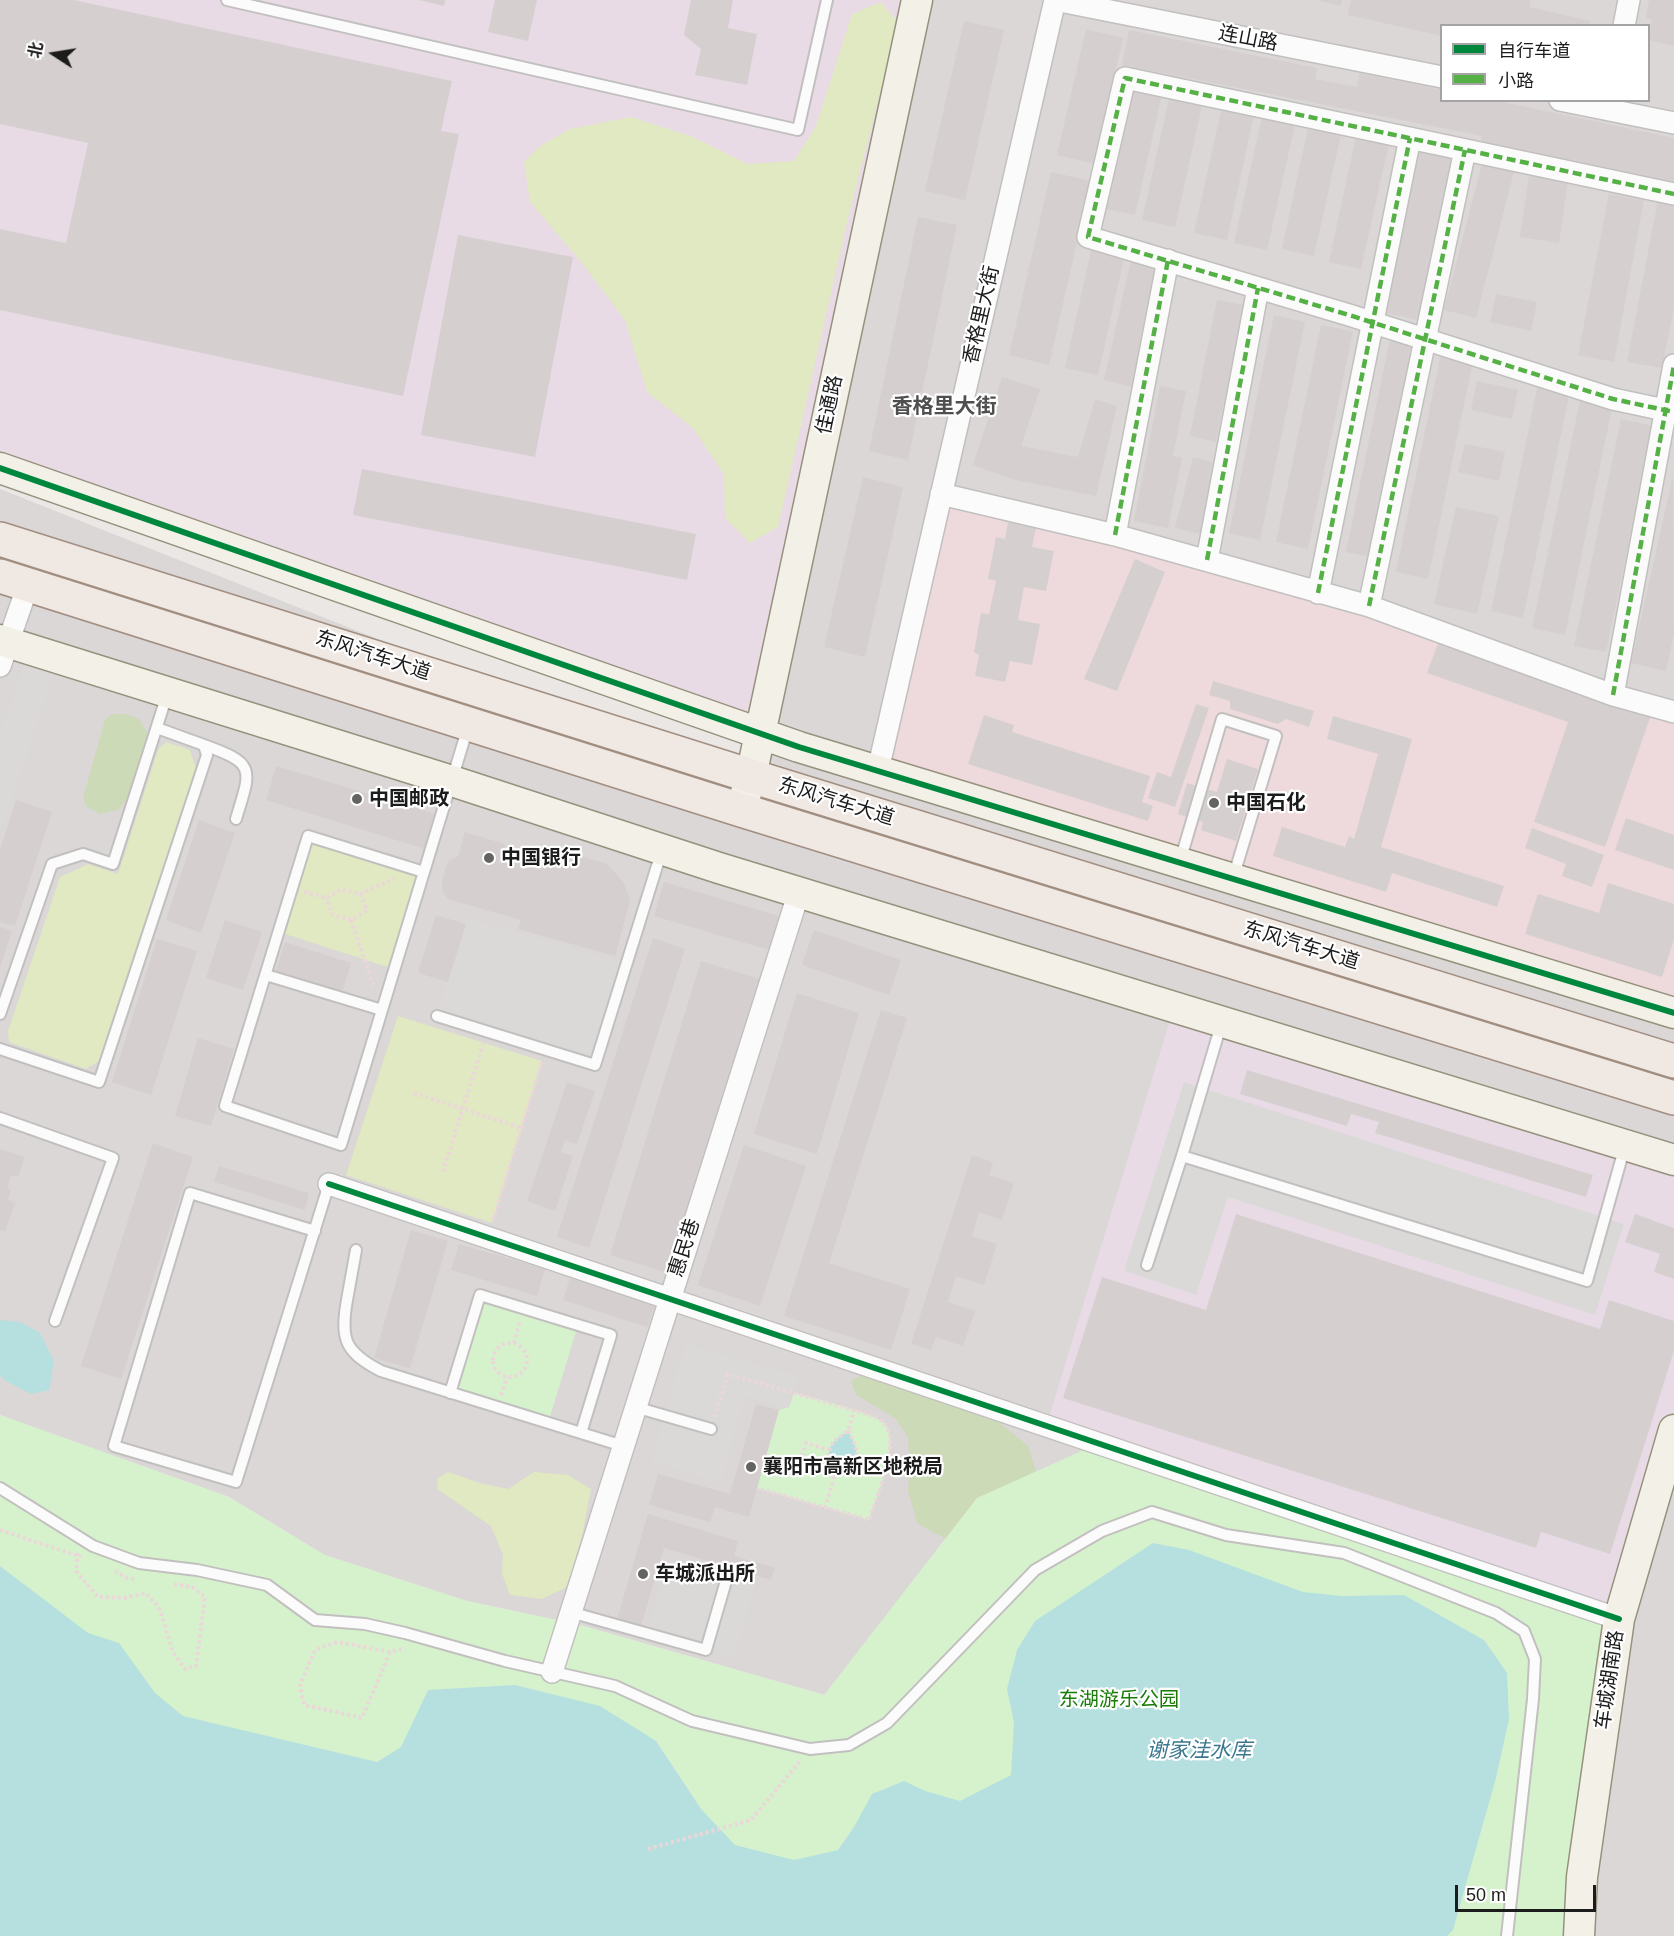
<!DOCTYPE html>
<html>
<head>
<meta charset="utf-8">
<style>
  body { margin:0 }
  #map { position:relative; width:1674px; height:1936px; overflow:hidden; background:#ebe7e4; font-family:Arial,"Noto Sans SC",sans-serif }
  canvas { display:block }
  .legend { position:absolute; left:1440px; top:24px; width:210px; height:78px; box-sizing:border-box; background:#fff; border:2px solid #a4a4a4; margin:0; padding:8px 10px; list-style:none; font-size:18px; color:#1c1c1c }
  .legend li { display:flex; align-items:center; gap:12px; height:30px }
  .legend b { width:30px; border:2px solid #a4a4a4 }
  .north { position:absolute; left:24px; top:24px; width:60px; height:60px; -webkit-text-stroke:4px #fff; paint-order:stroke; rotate:282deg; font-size:16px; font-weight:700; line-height:24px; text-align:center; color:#1c1c1c }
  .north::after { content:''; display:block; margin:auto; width:21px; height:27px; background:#1c1c1c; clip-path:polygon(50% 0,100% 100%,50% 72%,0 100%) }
  .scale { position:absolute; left:1455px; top:1885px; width:141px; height:27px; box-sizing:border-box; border:3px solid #1c1c1c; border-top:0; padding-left:8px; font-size:18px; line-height:21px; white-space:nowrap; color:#1c1c1c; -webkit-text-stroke:4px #fff; paint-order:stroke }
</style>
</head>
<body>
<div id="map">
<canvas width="1674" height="1936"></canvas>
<ul class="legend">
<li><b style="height:8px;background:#00873e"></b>自行车道</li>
<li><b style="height:8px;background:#55b145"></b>小路</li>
</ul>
<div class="north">北</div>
<div class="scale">50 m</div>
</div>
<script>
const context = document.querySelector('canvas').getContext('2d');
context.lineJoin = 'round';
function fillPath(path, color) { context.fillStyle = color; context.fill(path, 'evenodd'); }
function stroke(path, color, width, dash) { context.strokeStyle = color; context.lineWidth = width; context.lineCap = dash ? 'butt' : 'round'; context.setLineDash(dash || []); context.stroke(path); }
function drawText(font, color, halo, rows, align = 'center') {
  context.font = font + ' Arial,"Noto Sans SC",sans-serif'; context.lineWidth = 4.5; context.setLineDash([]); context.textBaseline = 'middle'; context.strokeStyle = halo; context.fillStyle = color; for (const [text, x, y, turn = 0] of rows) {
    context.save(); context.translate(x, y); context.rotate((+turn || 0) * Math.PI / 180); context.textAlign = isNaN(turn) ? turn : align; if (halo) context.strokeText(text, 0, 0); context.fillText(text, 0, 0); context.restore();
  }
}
fillPath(new Path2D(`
  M911 0H1674V1936H1579L977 1498 825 1695 580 1625 467 1601 324 1555 229 1497 0 1415V489L738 782ZM1442 26H1648V100H1442Z`), '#dad7d6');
fillPath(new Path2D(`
  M941 494 1115 535 1674 712V1013L878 770Z`), '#eedadc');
fillPath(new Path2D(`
  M0 0H917L760 733 0 468Z
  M1174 1007 1674 1160V1430L1619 1619 1046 1427Z`), '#e8dbe6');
fillPath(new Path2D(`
  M881 2 898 23 847 222 778 527 750 543 725 518 724 474 693 428 647 392 625 320 582 263 530 202 524 162 540 146 570 129 631 117 693 137 747 164 794 161 816 126 852 14Z
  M166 742 190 750 196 769 99 1061 86 1069 9 1042 8 1031 60 877 88 864 118 874 158 750Z
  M308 836 424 872 394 969 279 932Z
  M398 1016 542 1061 492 1223 346 1175Z
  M448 1472 480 1483 508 1489 534 1472 568 1475 591 1489 582 1536 567 1587 542 1599 510 1595 502 1574 503 1555 491 1526 437 1489 438 1478Z`), '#e0e9c1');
fillPath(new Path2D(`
  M112 714H126L139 719 148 734 127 799 118 810 100 814 87 807 83 798 105 720Z
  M860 1376H873L1000 1423 1028 1446 1042 1490 969 1548 934 1533 917 1523 908 1490 910 1470 908 1437 895 1418 856 1395 851 1381Z`), '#ccdab8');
fillPath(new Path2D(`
  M480 1295 578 1325 548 1423 450 1393Z
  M794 1393C811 1398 878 1413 886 1425 899 1448 876 1497 869 1520L757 1488 779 1410 789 1407Z
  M0 1415 229 1497 325 1555 467 1601 580 1625 824 1695 977 1498 1097 1444 1619 1619 1579 1936H0Z`), '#d6f2cd');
fillPath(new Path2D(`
  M29 649 60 655 0 833V734Z
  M465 918 627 964 595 1065 437 1016Z
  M1184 1082 1624 1224 1595 1315 1228 1197 1196 1295 1124 1271Z
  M685 1344 798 1376 789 1408 745 1396 721 1482 652 1462Z
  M669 1557 756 1582 734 1658 647 1633Z`), '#dbd9d8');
fillPath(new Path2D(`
  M0 1320 20 1322 40 1333 54 1361 49 1390 31 1394 4 1380 0 1375Z
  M848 1431C861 1453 861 1465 835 1475 823 1453 828 1443 848 1431Z
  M1153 1543 1189 1550 1303 1592 1342 1596 1404 1595 1484 1640 1507 1673 1509 1719 1496 1778 1453 1930 1447 1936H0V1566L88 1633 119 1643 155 1693 183 1716 377 1762 401 1747 428 1690 515 1685 600 1706 656 1741 701 1809 735 1845 794 1860 838 1850 854 1827 872 1794 904 1781 925 1791 960 1801 1011 1775 1014 1723 1007 1689 1017 1650 1035 1621Z`), '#b6e0df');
fillPath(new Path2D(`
  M0 0H74L452 81 441 131 459 134 403 396 0 310V229L66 243 88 143 0 124Z
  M419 0H445L444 6Z
  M495 0H537L528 41 488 32Z
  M691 0H733L728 28 757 34 747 85 695 75 701 49 684 35Z
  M1316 0H1342L1341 6Z
  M1351 0H1530V7L1590 21 1589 26H1442V36L1348 15Z
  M1649 0H1674V46L1648 40 1652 20 1646 17Z
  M964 21 1004 30 965 200 925 191Z
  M1086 29 1123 38 1094 164 1057 155Z
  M1129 30 1317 68 1315 79 1357 87 1360 73 1442 90V100H1493L1674 138V187L1479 144 1483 136 1122 65Z
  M1130 82 1163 90 1135 215 1102 208Z
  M1170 94 1203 101 1175 227 1142 220Z
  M1222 107 1254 114 1227 240 1194 233Z
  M1262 117 1295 124 1267 250 1234 243Z
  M1309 123 1342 130 1314 256 1282 249Z
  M1356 136 1389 143 1361 269 1329 262Z
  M1420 149 1454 156 1419 320 1385 313Z
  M1482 164 1514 172 1476 318 1444 310Z
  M1051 172 1091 181 1049 365 1009 355Z
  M1529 176 1568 181 1559 243 1520 237Z
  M1609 194 1644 200 1614 362 1578 355Z
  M1658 200 1674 203V307L1662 368 1627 362Z
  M918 217 957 225 908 460 869 451Z
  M458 235 573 257 535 457 421 435Z
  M1093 242 1126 249 1098 375 1065 368Z
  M1132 255 1164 262 1136 388 1104 380Z
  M1496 294 1537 302 1531 331 1490 322Z
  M1217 300 1244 305 1216 442 1190 436Z
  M1274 315 1305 322 1260 540 1229 533Z
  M1321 325 1353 331 1308 549 1276 542Z
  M1391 334 1423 340 1378 558 1346 552Z
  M1441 354 1473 361 1428 579 1396 572Z
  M1002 377 1040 389 1021 446 1078 457 1095 399 1117 406 1096 496 1015 480 973 465Z
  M1477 381 1518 390 1512 419 1471 410Z
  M1538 384 1570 391 1523 618 1491 611Z
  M1160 386 1186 391 1173 456 1182 458 1168 528 1134 521Z
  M1580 401 1612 408 1565 635 1532 628Z
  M1621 419 1653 426 1606 652 1574 646Z
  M1465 444 1505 452 1499 481 1458 472Z
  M1193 457 1219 464 1201 534 1175 528Z
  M362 469 696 534 687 580 353 515Z
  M1673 476 1674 633 1666 671 1631 663Z
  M863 477 903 487 865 657 824 647Z
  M1456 507 1499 516 1477 614 1434 604Z
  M1008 522 1036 528 1032 547 1054 551 1046 591 1024 587 1018 620 1040 624 1032 665 1010 661 1005 682 975 676 979 655 974 652 981 613 989 614 996 581 988 579 996 537 1005 539Z
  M1135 559 1165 572 1117 691 1084 679Z
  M1439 641 1651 715 1605 847 1534 822 1568 722 1427 673Z
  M1213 681 1314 711 1309 727 1286 719 1278 724 1230 709V701L1209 695Z
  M1196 704 1209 708 1175 807 1148 798 1157 772 1171 777Z
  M984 715 1014 725 1012 732 1150 776 1142 802 1153 806 1148 821 968 764Z
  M1333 716 1412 739 1381 847 1504 886 1497 907 1392 873 1386 892 1273 856 1282 827 1345 847 1349 836 1354 839 1378 754 1327 739Z
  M1227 759 1258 769 1236 841 1201 830 1203 822 1178 814 1187 783 1217 792Z
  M276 766 435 814 425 849 266 800Z
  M16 800 52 812 15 926 0 922V850Z
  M1626 818 1674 835V870L1615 850Z
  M199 820 235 833 201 933 166 920Z
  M1532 828 1604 855 1592 887 1562 876 1566 864 1525 848Z
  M465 832 505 844 502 853 560 870 566 852 607 864 624 883 630 901 615 956 518 929 521 920 448 899 442 890V881L445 868 450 860 458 856Z
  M664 882 779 916 769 950 654 916Z
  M1608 883 1674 904V939L1662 977 1525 934 1538 894 1599 913Z
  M436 915 466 924 448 982 418 973Z
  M225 920 262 932 243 990 206 978Z
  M0 927 12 931 0 967Z
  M814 930 901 960 889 995 802 965Z
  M653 938 685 949 589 1248 557 1237Z
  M157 939 197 951 151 1095 112 1082Z
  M285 942 351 963 342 993 275 973Z
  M701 961 763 980 671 1274 610 1255Z
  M797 993 859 1013 817 1154 754 1134Z
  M881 1010 907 1018 829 1263 910 1289 891 1350 784 1316Z
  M198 1038 234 1049 211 1126 175 1116Z
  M1247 1070 1593 1175 1586 1197 1375 1133 1379 1122 1351 1114 1347 1126 1240 1094Z
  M567 1082 595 1091 577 1144 565 1140 561 1152 573 1156 555 1211 527 1201Z
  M153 1143 193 1157 121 1379 81 1366Z
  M744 1145 806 1166 760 1306 698 1285Z
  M0 1149 25 1157 18 1177 11 1175 7 1188 11 1190 8 1200 15 1203 5 1231 0 1230Z
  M972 1155 993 1162 989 1175 1014 1183 1002 1220 979 1212 972 1236 997 1244 984 1285 956 1276 948 1302 975 1311 963 1346 936 1337 931 1350 911 1344Z
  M219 1166 309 1193 305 1210 214 1182Z
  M1236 1214 1600 1329 1609 1300 1674 1321V1351L1610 1554 1541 1532 1536 1548 1063 1398 1102 1277 1206 1310Z
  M1635 1214 1674 1228V1279L1654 1272 1660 1254 1625 1242Z
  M411 1230 448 1241 410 1368 374 1358Z
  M459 1244 545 1269 537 1296 451 1270Z
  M570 1278 655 1305 647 1327 563 1300Z
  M756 1404 779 1410 749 1517 715 1507 710 1522 649 1505 658 1474 730 1494Z
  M648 1514 738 1541 734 1556 775 1568 771 1580 664 1548 641 1626 617 1619Z`), '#d5d0cf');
const lane = new Path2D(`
  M227 0 798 130 827 0
  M204 745C257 764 251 769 236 819
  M1180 861 1222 719 1276 736 1233 878
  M424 872 308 836 225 1106 341 1145 468 727
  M266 975 382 1010
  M0 1014 52 864 83 854 113 864 167 695
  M437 1016 595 1065 662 850
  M1221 1025 1182 1156 1587 1281 1625 1146
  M0 1049 99 1082 207 755 204 745 157 728
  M0 1118 113 1158 55 1321
  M315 1231 190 1193 114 1446 236 1482 329 1184
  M356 1250C353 1267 350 1284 347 1300 340 1340 345 1352 381 1371L623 1446
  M1147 1265 1182 1156
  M450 1393 480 1295 611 1335 581 1433
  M635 1407 711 1429
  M0 1488 93 1546 139 1563 197 1570 267 1585 315 1620 365 1624 405 1633 505 1661 615 1686 692 1721 810 1749 849 1745 887 1723 1035 1570 1102 1531 1152 1512 1226 1535 1344 1553 1496 1613 1524 1631 1535 1659 1533 1699 1507 1936
  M570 1612 706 1650 728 1574`);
const street = new Path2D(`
  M1055 0 1442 77
  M1624 26 1629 0
  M1560 100 1674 123
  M1674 194 1125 78 1088 237 1349 315 1613 399 1674 412
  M941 494 1115 535 1369 606 1613 695 1674 712
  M1115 535 1168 260
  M1207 560 1258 288
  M1318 593 1410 138
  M1369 606 1465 150
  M0 666 28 585
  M1613 695 1674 365
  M878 770 1055 0
  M329 1184 1619 1619
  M552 1672 799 892`);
const secondary = new Path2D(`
  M0 468 799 747 1674 1013
  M0 640 452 781 719 868 1674 1160
  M741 810 751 776 917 0
  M1579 1936 1582 1877 1619 1619 1674 1430`);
const primary = new Path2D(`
  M0 539 751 776 1674 1061
  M0 576 741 810 1674 1098`);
stroke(lane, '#c2c0bf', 14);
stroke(street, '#c2c0bf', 24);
stroke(secondary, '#95917c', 33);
stroke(primary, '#a18e81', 36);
stroke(new Path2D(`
  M304 892 326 898 342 889 360 894 367 910 351 920 333 915 326 898
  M360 894 395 878
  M351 920 374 987
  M414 1093 521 1128
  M443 1172 483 1044
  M493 1220 542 1061
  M493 1360a17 17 0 1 1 34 0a17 17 0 1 1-34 0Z
  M514 1343 520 1320
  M501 1395 507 1377
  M715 1417 728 1374 874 1416C877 1418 883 1421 885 1424 900 1445 876 1498 869 1520L757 1488
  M765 1459 798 1469 806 1443 828 1450
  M835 1475C861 1465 861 1453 848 1431
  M825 1508 835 1475C823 1453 828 1443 848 1431L854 1410
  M0 1530 81 1557
  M78 1553 76 1571 98 1597 125 1598 145 1593 159 1607 173 1652 185 1669 196 1666 205 1597 192 1587 173 1584
  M115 1571 127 1578 136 1579
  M390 1652 337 1642 315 1650 300 1685 304 1705 362 1718 390 1652 405 1648
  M648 1849 751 1820 801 1760`), '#ebd7d9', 4, [3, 3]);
stroke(lane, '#fcfbfb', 10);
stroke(street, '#fcfbfb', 21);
stroke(secondary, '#f3f0e8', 30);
stroke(primary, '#f0e8e3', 33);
stroke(new Path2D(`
  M1674 194 1125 78 1088 237 1349 315 1613 399 1674 412
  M1115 535 1168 260
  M1207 560 1258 288
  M1318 593 1410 138
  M1369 606 1465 150
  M1613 695 1674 365`), '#55b145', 4.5, [9, 4.5]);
stroke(new Path2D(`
  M0 468 799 747 1674 1013
  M329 1184 1619 1619`), '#00873e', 6);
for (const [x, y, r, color] of [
  [357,799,6,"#646362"],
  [1214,803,6,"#646362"],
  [489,858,6,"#646362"],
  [751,1467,6,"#646362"],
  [643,1574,6,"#646362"]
]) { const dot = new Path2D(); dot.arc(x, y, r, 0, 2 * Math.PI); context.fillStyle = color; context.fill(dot); stroke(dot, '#fff', 2); }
drawText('20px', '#1c1c1c', '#fff', [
  ["连山路",1248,39,11],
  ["香格里大街",982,315,-77],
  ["佳通路",830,405,-78],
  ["东风汽车大道",373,656,18],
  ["东风汽车大道",836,802,17],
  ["东风汽车大道",1301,946,17],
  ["惠民巷",685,1248,-72],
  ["车城湖南路",1610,1680,-82]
]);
drawText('bold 20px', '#1c1c1c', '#fff', [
  ["中国邮政",369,799],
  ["中国石化",1226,803],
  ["中国银行",501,858],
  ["襄阳市高新区地税局",763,1467],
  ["车城派出所",655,1574]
], 'left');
drawText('20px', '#197c08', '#fff', [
  ["东湖游乐公园",1119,1700]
]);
drawText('bold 21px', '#4f4f4f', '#fff', [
  ["香格里大街",944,407]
]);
drawText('italic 21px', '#3b788f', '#fff', [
  ["谢家洼水库",1199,1751]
]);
</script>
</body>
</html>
